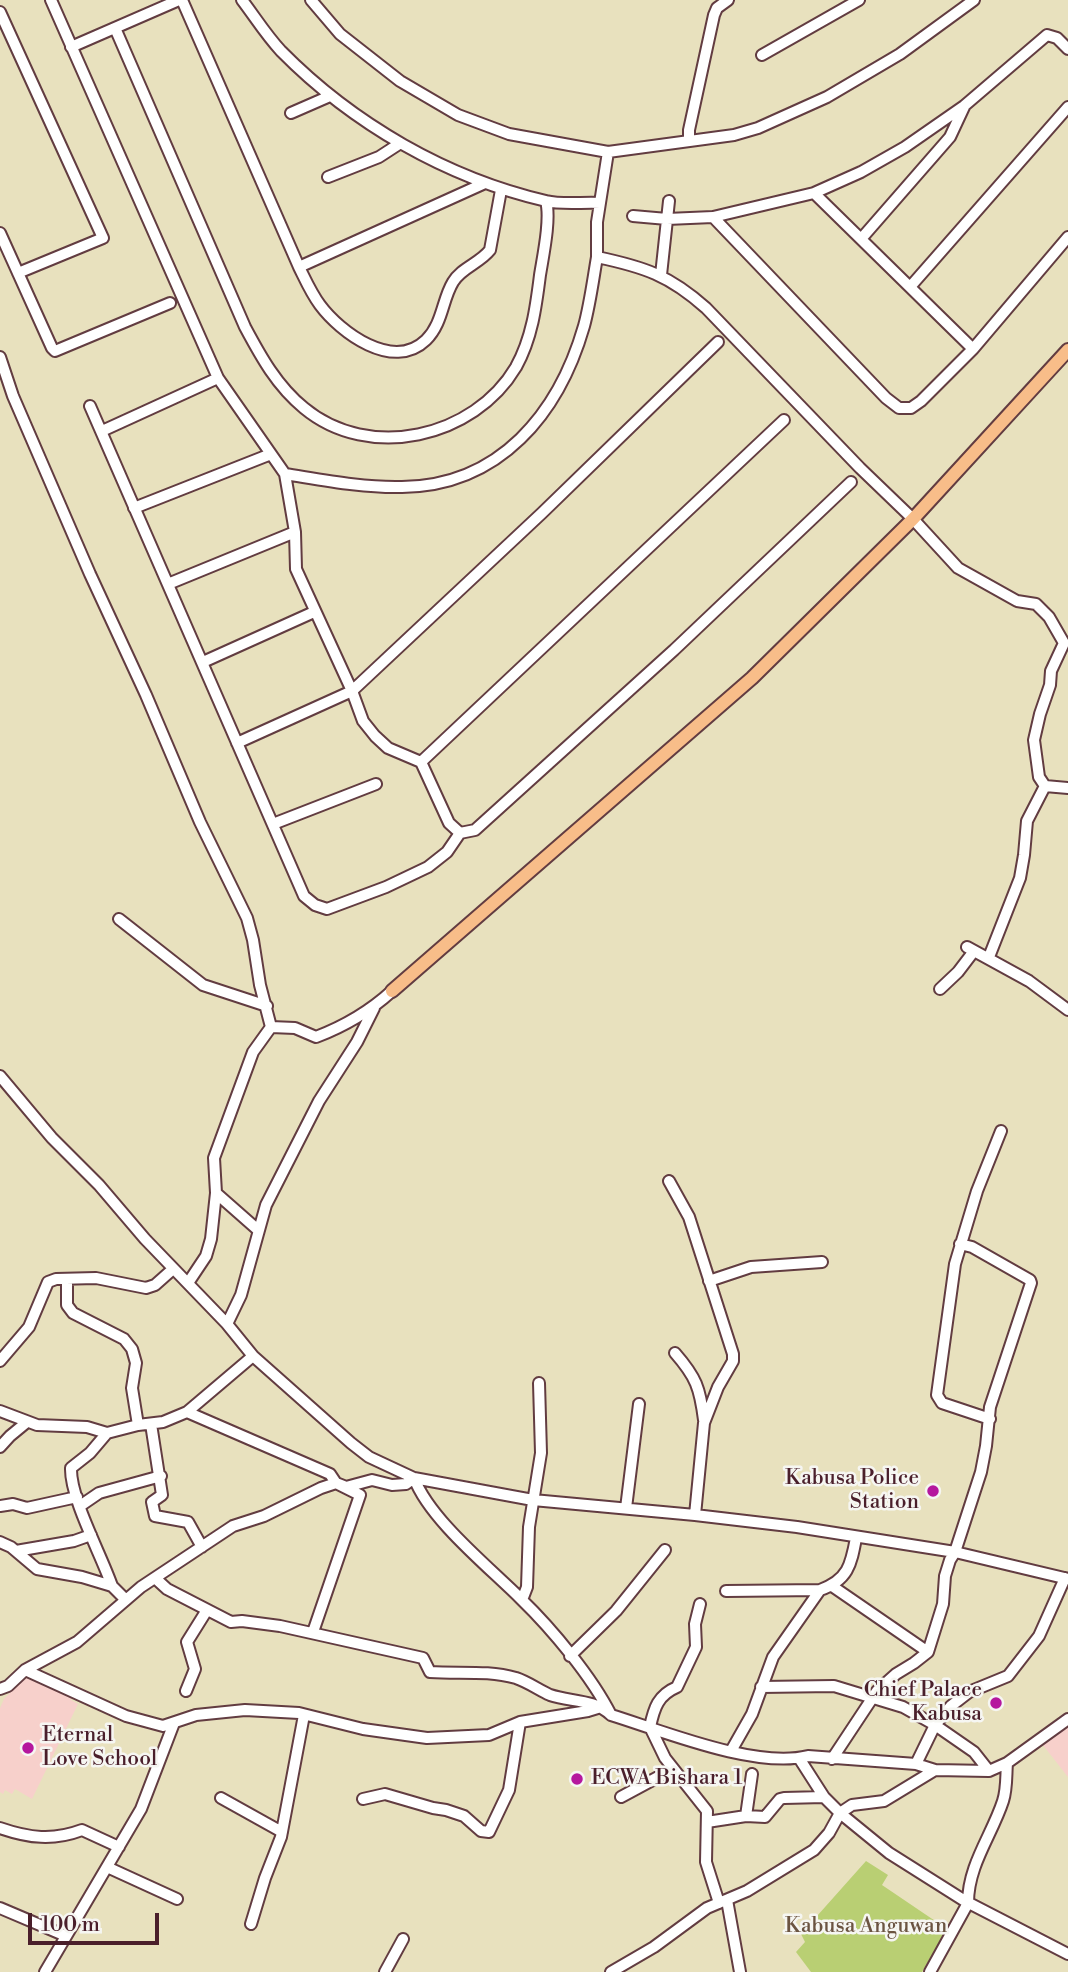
<!DOCTYPE html>
<html>
<head>
<meta charset="utf-8">
<style>
  body { margin:0 }
  #map { position:relative; width:1068px; height:1972px; overflow:hidden; background:#e8e1be; font-family:"Libre Bodoni",serif }
  canvas { display:block }
  .scale { position:absolute; left:28px; top:1913px; width:131px; height:32px; box-sizing:border-box; border:4px solid #4a1f2b; border-top:0; padding-left:9px; font-size:21px; line-height:24px; white-space:nowrap; color:#4a1f2b; -webkit-text-stroke:5px #f6f6f2; paint-order:stroke }
</style>
</head>
<body>
<div id="map">
<canvas width="1068" height="1972"></canvas>
<div class="scale">100 m</div>
</div>
<script>
const context = document.querySelector('canvas').getContext('2d');
context.lineJoin = 'round';
function fillPath(path, color) { context.fillStyle = color; context.fill(path, 'evenodd'); }
function stroke(path, color, width, dash) { context.strokeStyle = color; context.lineWidth = width; context.lineCap = dash ? 'butt' : 'round'; context.setLineDash(dash || []); context.stroke(path); }
function drawText(font, color, halo, rows, align = 'center') {
  context.font = font + ' "Libre Bodoni",serif'; context.lineWidth = 5; context.setLineDash([]); context.textBaseline = 'middle'; context.strokeStyle = halo; context.fillStyle = color; for (const [text, x, y, turn = 0] of rows) {
    context.save(); context.translate(x, y); context.rotate((+turn || 0) * Math.PI / 180); context.textAlign = isNaN(turn) ? turn : align; if (halo) context.strokeText(text, 0, 0); context.fillText(text, 0, 0); context.restore();
  }
}
fillPath(new Path2D(`
  M25 1677 72 1697 71 1700 78 1704 32 1799 15 1789 12 1794 5 1790 3 1794 0 1792V1708L4 1699Z
  M1068 1719V1777L1039 1740Z`), '#f7d0cb');
fillPath(new Path2D(`
  M866 1861 888 1875 882 1885 947 1929 922 1972H811L796 1952 805 1942 801 1934Z`), '#b9cf73');
const minor = new Path2D(`
  M51 0 218 378 285 474 295 532 296 569 352 691 363 721 375 736 388 748 421 762 449 823 460 833
  M182 0 299 267C305 279 311 293 320 305 340 332 393 372 426 340 443 323 442 300 453 282 461 268 480 263 490 250L501 190
  M242 0C255 17 266 35 281 51 353 124 447 178 546 201 562 205 583 202 600 203
  M311 0 340 34 400 81 458 115 509 134 608 152 734 135 758 128 827 97 900 54 974 0
  M0 12 103 238 18 273
  M115 28 245 327C261 357 277 386 304 408 369 462 474 438 516 367 532 338 536 307 540 275 543 256 551 219 546 201
  M71 47 179 0
  M762 55 859 0
  M291 113 330 96
  M689 141V130L714 15 717 8 728 0
  M608 152 597 222V257C644 267 669 275 706 308L860 468 913 519 958 568 1017 601 1036 604 1049 617 1064 643 1051 671 1050 685 1040 714 1034 740 1039 777 1045 786 1027 821 1024 855 1020 878 989 957
  M328 177 379 157 399 144
  M814 193 973 349
  M633 216 667 219 713 217 814 193 861 172 905 147 964 106 1047 35 1057 38 1068 49
  M713 217 886 398 899 408H911L921 401 973 349 1068 237
  M0 233 52 348 55 351 170 303
  M861 239 950 137 964 107
  M299 267 485 183
  M661 275 669 201
  M910 287 1068 107
  M0 357 13 396 90 574 146 695 200 822 247 918 253 940 260 985 271 1027
  M90 406 304 896 315 905 327 909 386 887 428 867 447 852 460 833 475 830 674 650 851 482
  M102 431 218 378
  M285 474C323 480 363 488 402 487 500 486 559 413 584 326 590 304 593 280 597 257
  M134 508 271 454
  M168 584 295 532
  M203 662 314 612
  M237 743 352 691 542 513 718 342
  M421 762 784 420
  M1045 786 1068 788
  M273 824 376 784
  M119 919 203 985 267 1006
  M967 947 1029 981 1068 1010
  M940 989 958 972 974 951
  M0 1076 52 1138 99 1185 145 1239 227 1324 253 1356 351 1443 369 1457 414 1478C430 1520 489 1567 521 1599 552 1629 592 1677 611 1715
  M669 1181 689 1217 733 1354V1361L718 1387 704 1423 695 1515
  M216 1193 258 1230
  M67 1279V1305L73 1313 124 1339 132 1349 136 1363 132 1388 138 1425
  M709 1281 751 1267 822 1262
  M188 1283 206 1256 211 1239 216 1193 214 1158 253 1052 271 1027 295 1028 316 1037C345 1026 369 1012 392 991
  M227 1324 241 1295 266 1205 319 1101 357 1042 374 1008
  M675 1353C696 1377 700 1388 704 1420
  M0 1361 29 1327 48 1282 56 1279 96 1278 146 1288 155 1285 173 1269
  M0 1411 37 1425 87 1427 107 1433
  M187 1412 330 1474 336 1483 360 1495 313 1632
  M990 1419 942 1403 937 1395 955 1264 977 1191 1001 1131
  M151 1424 162 1495 152 1502 155 1516 188 1522 202 1547
  M0 1447 10 1436 27 1422
  M0 1506 13 1504 27 1508 77 1497
  M80 1506 99 1493 161 1476
  M626 1508 639 1404
  M0 1542 11 1547 37 1569 82 1577 112 1586 125 1599
  M16 1551 74 1541 91 1535
  M155 1578 167 1589 231 1622 242 1621 280 1626 423 1658 430 1672C460 1674 487 1670 516 1678 528 1682 539 1690 550 1695 571 1702 594 1699 611 1715 663 1731 755 1769 808 1756L916 1764 935 1770
  M112 1586C101 1554 70 1498 71 1468L90 1453 107 1433 138 1425 163 1422 187 1412 253 1356
  M832 1586 928 1652
  M726 1591 820 1590
  M522 1600 527 1587 529 1527 541 1453 539 1383
  M700 1604 695 1624 696 1647 677 1687C658 1695 654 1708 650 1727L665 1758 707 1811 706 1862 719 1903
  M570 1656 616 1611 665 1550
  M25 1670 126 1716 163 1726 196 1715 245 1710 299 1713 363 1729 427 1738 489 1735 520 1722 588 1711 601 1707
  M761 1687 834 1686 903 1707 935 1725 974 1752 989 1771
  M0 1689 8 1686 25 1670 77 1642 141 1587 233 1526 264 1516 321 1488 336 1483 346 1487 372 1480 392 1485 406 1484 414 1478 533 1500 695 1515 797 1527 955 1552 1068 1579
  M186 1691 195 1669 187 1642 207 1610
  M731 1751 752 1714 773 1657 820 1590C848 1580 851 1565 856 1538
  M799 1758 824 1797 840 1813 889 1853 965 1901 1068 1954
  M832 1759 877 1691 896 1674 914 1663 928 1652 943 1604 945 1576 950 1560 955 1552 981 1472 986 1446 990 1407 1031 1283 1030 1280 972 1247 960 1244
  M916 1764 935 1725 951 1706 969 1692 1008 1676 1039 1636 1065 1578
  M621 1797 673 1769
  M221 1798 282 1832
  M363 1799 385 1794 433 1808 446 1810 464 1816 481 1831 489 1832 509 1790 520 1722
  M746 1816 752 1774
  M707 1822 746 1816 765 1817 780 1799 784 1798 824 1797
  M0 1828C29 1838 53 1841 82 1830L119 1847
  M107 1867 177 1899
  M727 1900 740 1972
  M0 1908 66 1936
  M251 1924 265 1878 281 1837 304 1715
  M45 1972 141 1809 174 1723
  M385 1972 403 1939
  M611 1972 654 1947 707 1908 747 1891 814 1850 829 1833 840 1813 852 1805 884 1801 935 1770 989 1771 1007 1763 1068 1719
  M930 1972 968 1903C968 1865 992 1835 1003 1801 1007 1789 1006 1775 1007 1763`);
const major = new Path2D(`
  M392 991 752 678 913 519 1068 350`);
stroke(minor, '#623c41', 14);
stroke(major, '#623c41', 16);
stroke(minor, '#fff', 10);
stroke(major, '#f8bd89', 12);
for (const [x, y, r, color] of [
  [933,1491,7,"#b5179e"],
  [996,1703,7,"#b5179e"],
  [28,1748,7,"#b5179e"],
  [577,1779,7,"#b5179e"]
]) { const dot = new Path2D(); dot.arc(x, y, r, 0, 2 * Math.PI); context.fillStyle = color; context.fill(dot); stroke(dot, '#f6f6f2', 2.5); }
drawText('21px', '#4a1f2b', '#f6f6f2', [
  ["Kabusa Police",919,1479],
  ["Station",919,1503],
  ["Chief Palace",982,1691],
  ["Kabusa",982,1715],
  ["Eternal",42,1736,"left"],
  ["Love School",42,1760,"left"],
  ["ECWA Bishara 1",591,1779,"left"]
], 'right');
drawText('21px', '#6b5441', '#f6f6f2', [
  ["Kabusa Anguwan",866,1927]
]);
</script>
</body>
</html>
